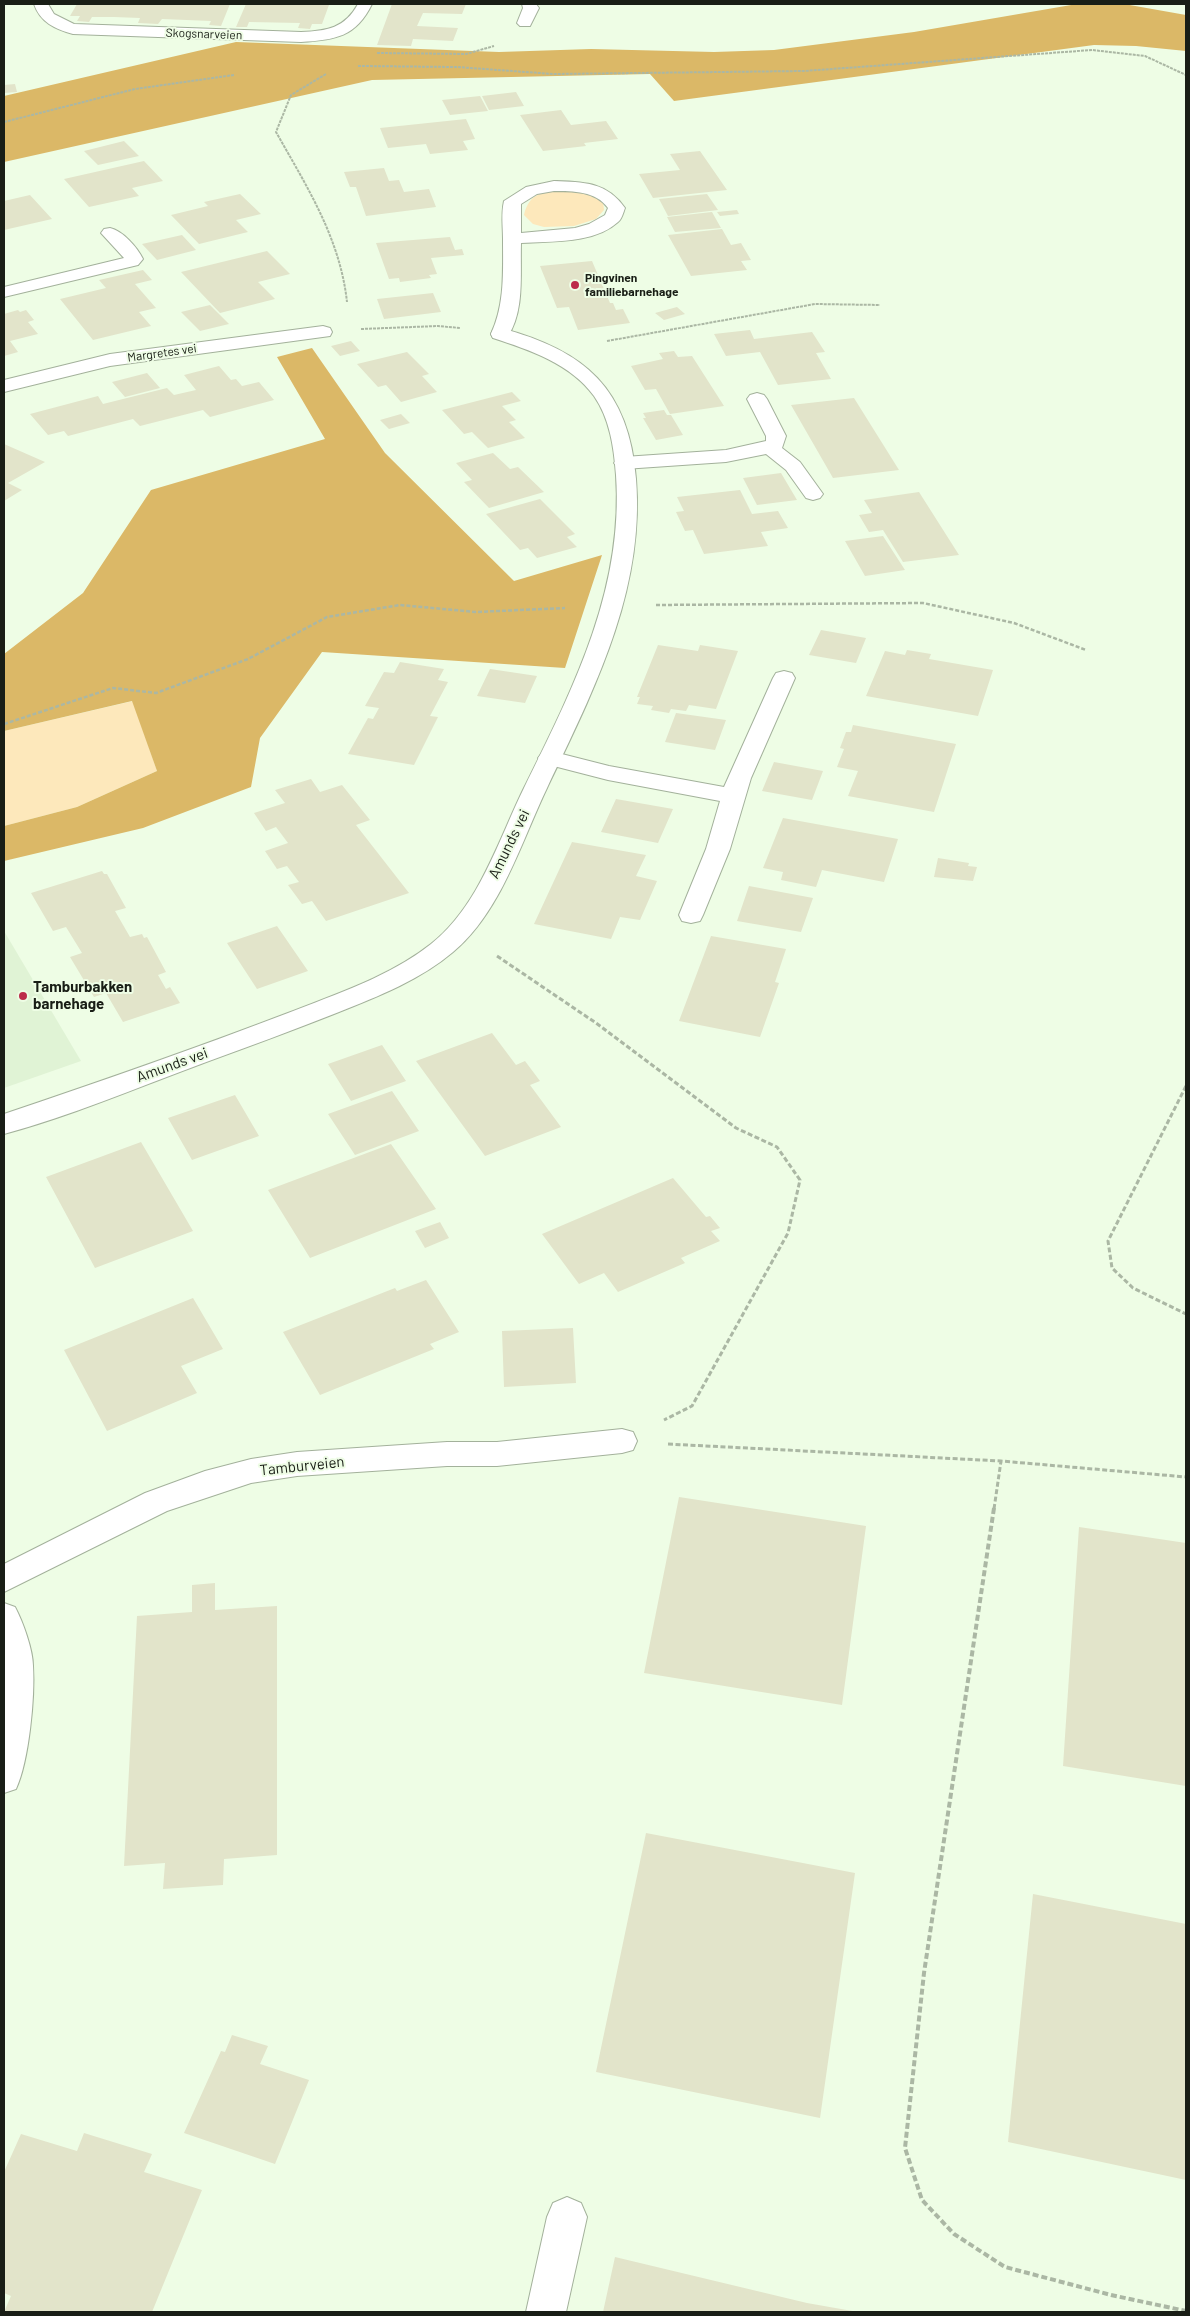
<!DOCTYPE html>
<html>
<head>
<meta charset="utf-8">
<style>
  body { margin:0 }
  #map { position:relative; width:1190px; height:2316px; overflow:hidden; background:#eefde5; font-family:Barlow,sans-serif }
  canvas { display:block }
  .frame { position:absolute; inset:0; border:5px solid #191e16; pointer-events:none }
</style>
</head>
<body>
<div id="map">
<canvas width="1190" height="2316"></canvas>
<div class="frame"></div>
</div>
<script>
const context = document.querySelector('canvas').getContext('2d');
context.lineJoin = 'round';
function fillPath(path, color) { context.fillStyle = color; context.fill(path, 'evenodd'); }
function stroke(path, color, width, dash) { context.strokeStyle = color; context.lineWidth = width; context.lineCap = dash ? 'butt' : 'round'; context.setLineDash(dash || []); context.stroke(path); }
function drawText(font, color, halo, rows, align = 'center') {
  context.font = font + ' Barlow,sans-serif'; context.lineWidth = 4; context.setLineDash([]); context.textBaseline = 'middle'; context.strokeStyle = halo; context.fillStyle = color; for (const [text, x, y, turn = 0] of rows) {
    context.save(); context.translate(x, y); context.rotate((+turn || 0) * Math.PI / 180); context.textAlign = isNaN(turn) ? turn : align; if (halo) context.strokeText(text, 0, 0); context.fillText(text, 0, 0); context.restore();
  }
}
fillPath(new Path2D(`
  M4 931 81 1061 4 1088Z`), '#e0f3d5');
fillPath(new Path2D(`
  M563 188 590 193 603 201 604 210 596 219 574 226 544 227 533 224 524 215C529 193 543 192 563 188Z
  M133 701 157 771 77 807 4 826V731Z`), '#fde8bb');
fillPath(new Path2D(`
  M1077 4H1124L1186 15V51L1136 46 1094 45 674 101 650 74 372 80 4 162V96L236 42 499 52 591 49 714 52 774 50 914 32Z
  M312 348 385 453 514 581 602 555 565 668 322 652 260 738 251 787 143 828 4 861V826L77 807 157 771 132 701 4 731V654L83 593 151 490 325 439 277 357Z`), '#dbb867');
fillPath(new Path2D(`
  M77 4H230L221 26 209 25 211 21 162 19 158 24 138 23 140 18 114 17H92L89 22 77 21 80 16H70Z
  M246 4H301L329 5 322 24H312L310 29 298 28 300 23 249 22 247 27H236Z
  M392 4H466L462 14 423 13 417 26 458 28 453 41 413 39 411 46 377 45Z
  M15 84 17 92 4 93V85Z
  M516 92 524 106 489 110 482 96Z
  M480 96 488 111 450 115 442 100Z
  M561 110 571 125 606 121 618 139 584 143 586 146 543 151 520 115Z
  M466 119 475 139 463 141 468 150 430 154 426 144 388 148 380 128Z
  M124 141 139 156 98 165 84 151Z
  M700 151 727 190 653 198 639 174 680 170 670 154Z
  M144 161 163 181 132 188 139 196 89 207 64 179Z
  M384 168 389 181 399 180 404 192 429 189 436 207 366 216 356 187H350L344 172Z
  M240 194 261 214 236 220 248 232 199 244 171 215 208 206 204 202Z
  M707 194 718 210 668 216 659 199Z
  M30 195 52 219 4 230V201Z
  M737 210 739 214 720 216 717 212Z
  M712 212 721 228 675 232 667 217Z
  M722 229 731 245 741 243 751 260 741 261 747 270 691 276 668 235Z
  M182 235 196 250 157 260 142 244Z
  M450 237 455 250 462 249 464 255 431 258 437 274 429 275 431 278 400 282 399 278 389 279 376 243Z
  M267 251 290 274 258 282 275 299 220 313 181 272Z
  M592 261 610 303H613L616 310 623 309 630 323 578 330 569 307 557 308 540 266Z
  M143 270 152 280 135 284 156 308 139 312 151 326 93 340 60 299 106 288 99 280Z
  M433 293 441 312 384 319 377 299Z
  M210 305 229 324 200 331 181 312Z
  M677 307 685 314 664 320 655 313Z
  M18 310 20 312 26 310 34 320 28 322 38 334 10 341 18 352 4 356V314Z
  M750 330 754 339 812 332 825 352 816 353 831 379 778 385 760 352 726 356 714 334Z
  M351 341 360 351 340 356 331 346Z
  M674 351 678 357 692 356 724 406 670 414 656 389 645 390 631 366 663 359 659 353Z
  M407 352 429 374 422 376 437 392 401 402 386 385 378 387 357 364Z
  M219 366 231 380 236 379 242 386 259 382 274 400 210 417 203 410 140 426 133 419 68 436 64 431 48 435 30 414 98 396 103 404 167 388 174 395 196 390 184 375Z
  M147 373 160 388 125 397 112 382Z
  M512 392 521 401 502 406 516 420 509 422 525 438 488 448 472 432 464 434 442 410Z
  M854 398 899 470 833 478 791 405Z
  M664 410 667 415H671L683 435 656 440 643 418H646L643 413Z
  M401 414 410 423 389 429 380 420Z
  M4 444 45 462 8 483 22 490 4 501Z
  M493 453 510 469 518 467 544 492 489 508 464 482 472 480 456 463Z
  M781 473 797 500 757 505 743 478Z
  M740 490 752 514 778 511 788 528 761 532 768 546 704 554 693 530 685 531 676 512 684 511 677 497Z
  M919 492 959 555 903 562 883 530 869 532 859 515 872 513 864 500Z
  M540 499 575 534 567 537 577 547 537 558 528 548 520 550 486 514Z
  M883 536 905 570 865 576 845 541Z
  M821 630 866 638 856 663 809 655Z
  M658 645 698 651 700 645 738 651 716 709 689 705 686 711 671 709 669 713 651 710 653 706 637 704 640 697H637Z
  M907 650 931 654 929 659 993 670 978 716 866 696 885 651 905 655Z
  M400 662 444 669 438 680 448 682 430 716 438 717 414 765 348 754 368 718 373 719 379 708 365 706 384 672 394 673Z
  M490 669 537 676 525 703 477 696Z
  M676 713 726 720 715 750 665 742Z
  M853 725 956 744 934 812 848 796 858 771 837 767 844 749 840 748 846 732H851Z
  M774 762 823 771 812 800 762 791Z
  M311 779 320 792 342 785 370 820 356 825 409 893 326 921 312 901 302 904 288 885 299 882 287 866 277 869 265 851 288 843 276 827 266 831 254 813 285 803 275 790Z
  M616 799 673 809 658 843 601 832Z
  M783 818 898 839 884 882 822 870 816 887 781 880 783 872 763 868Z
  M572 842 646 855 636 876 657 881 640 920 620 917 611 939 534 924Z
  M938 858 969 863 968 866 977 867 973 881 934 877Z
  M102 871 104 874H107L126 908 115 911 130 937 142 934 144 938 147 937 166 972 158 975 166 989 170 987 180 1003 123 1022 106 993 94 997 70 957 82 953 66 927 53 931 31 893Z
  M749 886 813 898 801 932 737 921Z
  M277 926 308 971 257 989 227 943Z
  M711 936 786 949 775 982 779 983 760 1037 679 1021Z
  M492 1033 516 1065 525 1061 540 1081 530 1085 561 1127 485 1156 416 1061Z
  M382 1045 406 1081 351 1101 328 1064Z
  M392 1091 419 1131 355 1155 328 1114Z
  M235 1095 259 1136 192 1160 168 1118Z
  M141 1142 193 1231 95 1268 46 1177Z
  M391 1144 436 1209 310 1258 268 1190Z
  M673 1178 706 1217 710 1216 720 1228 711 1231 720 1241 681 1258 685 1263 618 1292 604 1273 579 1284 542 1234Z
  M440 1222 449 1238 425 1248 415 1231Z
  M426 1280 459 1332 430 1344 434 1349 320 1395 283 1332 395 1288 397 1291Z
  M193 1298 223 1349 181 1366 197 1393 107 1431 64 1350Z
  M573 1328 576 1383 504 1387 502 1331Z
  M679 1497 866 1526 842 1705 644 1673Z
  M1079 1527 1186 1543V1786L1063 1766Z
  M215 1583V1610L277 1606V1855L224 1859 223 1885 163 1889 165 1863 124 1866 137 1616 192 1612V1585Z
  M646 1833 855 1873 820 2118 596 2072Z
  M1033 1894 1186 1924V2180L1008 2142Z
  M232 2035 268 2046 260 2064 309 2080 275 2164 184 2133 221 2051 225 2052Z
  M84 2133 152 2154 144 2172 202 2190 152 2312H4L11 2296 4 2293V2172L21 2134 77 2151Z
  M615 2257 807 2303 858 2312H603Z`), '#e2e4ca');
const lane = new Path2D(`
  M34 4H48L54 14 74 24 301 32C327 31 345 28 358 4H372C356 37 335 40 301 42L73 34C55 29 40 22 34 4Z
  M522 4H536L539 8 530 26H520L517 23 523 8Z
  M554 181C584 182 607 182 625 208 623 213 622 219 618 222 594 244 551 241 521 243 520 275 525 311 507 338H493L491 334C505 304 503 272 503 239 503 226 501 214 504 201L526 187ZM554 191C573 191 596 191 608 208L605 215 589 224 575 228 521 233V204L537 194Z
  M110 228C123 231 137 247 143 259L138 265 4 297V287L124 258 101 233 104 229Z
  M757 393 764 395 767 399 786 436 782 448 800 462 823 494 820 498 813 500 806 498 786 470 766 454 726 462 624 469 617 467 614 463 617 459 624 457 726 450 766 441V436L747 399 750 395Z
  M784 671 792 673 795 678 751 778 730 849 703 915 700 921 691 923 682 921 679 915 706 849 720 801 608 780 542 763 538 758 542 753 550 751 609 766 724 787 773 678 776 673Z
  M4 1603 15 1607C23 1622 33 1650 33 1666 35 1697 29 1761 16 1789L4 1793Z
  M567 2197 581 2203 587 2217 566 2312H526L547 2217 553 2203Z`);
const street = new Path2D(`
  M323 326 330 328 332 332 330 336 110 366 4 392V380L110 354Z
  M500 328C585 350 629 389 636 479 645 590 594 690 547 788 521 842 501 912 453 952 420 980 379 996 339 1012 294 1030 247 1047 201 1064 136 1088 71 1116 4 1134V1114C99 1082 194 1049 288 1013 336 994 389 977 431 944 479 906 498 841 524 788 573 689 624 589 616 475 614 448 610 419 594 396 571 364 530 350 493 338L491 334 493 330Z
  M622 1429 633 1432 637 1441 633 1450 622 1453 497 1466H447L297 1476 251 1483 167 1511 4 1592V1564L145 1493 205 1471 251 1459 297 1452 447 1442H497Z`);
stroke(lane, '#a3b19b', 2);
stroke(street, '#a3b19b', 2);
stroke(new Path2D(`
  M377 53 466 54 494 46
  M358 66 457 67 553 74 804 71 1092 50 1145 56 1186 75
  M326 74 291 95 276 132C307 187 340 238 347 302
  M4 122 135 89 234 75
  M361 329 438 326 460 328
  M607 341 815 304 880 305`), '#abb7a4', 2, [3, 1]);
stroke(new Path2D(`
  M656 605 923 603 1014 623 1086 650
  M4 724 113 688 156 693 248 659 327 617 400 605 476 612 565 608`), '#abb7a4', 2.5, [4, 2]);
stroke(new Path2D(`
  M497 956 596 1023 736 1128 777 1147 800 1180 788 1233 692 1406 664 1420
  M1186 1086 1108 1241 1112 1268 1133 1288 1186 1314
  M668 1444 1001 1461 1186 1477
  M994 1509 1001 1461`), '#abb7a4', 3, [5, 2.5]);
stroke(new Path2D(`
  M994 1508 924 1973 905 2148 922 2200 954 2234 1005 2267 1111 2295 1186 2311`), '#abb7a4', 4, [6, 3]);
fillPath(lane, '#fff');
fillPath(street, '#fff');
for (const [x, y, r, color] of [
  [575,285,5,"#bc2b4a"],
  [23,996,5,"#bc2b4a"]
]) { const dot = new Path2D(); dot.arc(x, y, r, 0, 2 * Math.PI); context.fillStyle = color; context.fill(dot); stroke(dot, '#eefde5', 2); }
drawText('12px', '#191e16', '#eefde5', [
  ["Skogsnarveien",204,34,2],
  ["Margretes vei",162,353,-8]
]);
drawText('bold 12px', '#191e16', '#eefde5', [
  ["Pingvinen",585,278],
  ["familiebarnehage",585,292]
], 'left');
drawText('15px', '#191e16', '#eefde5', [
  ["Amunds vei",509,844,-64],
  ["Amunds vei",172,1065,-20],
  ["Tamburveien",302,1466,-6]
]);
drawText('bold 15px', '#191e16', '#eefde5', [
  ["Tamburbakken",33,987],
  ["barnehage",33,1004]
], 'left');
</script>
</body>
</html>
